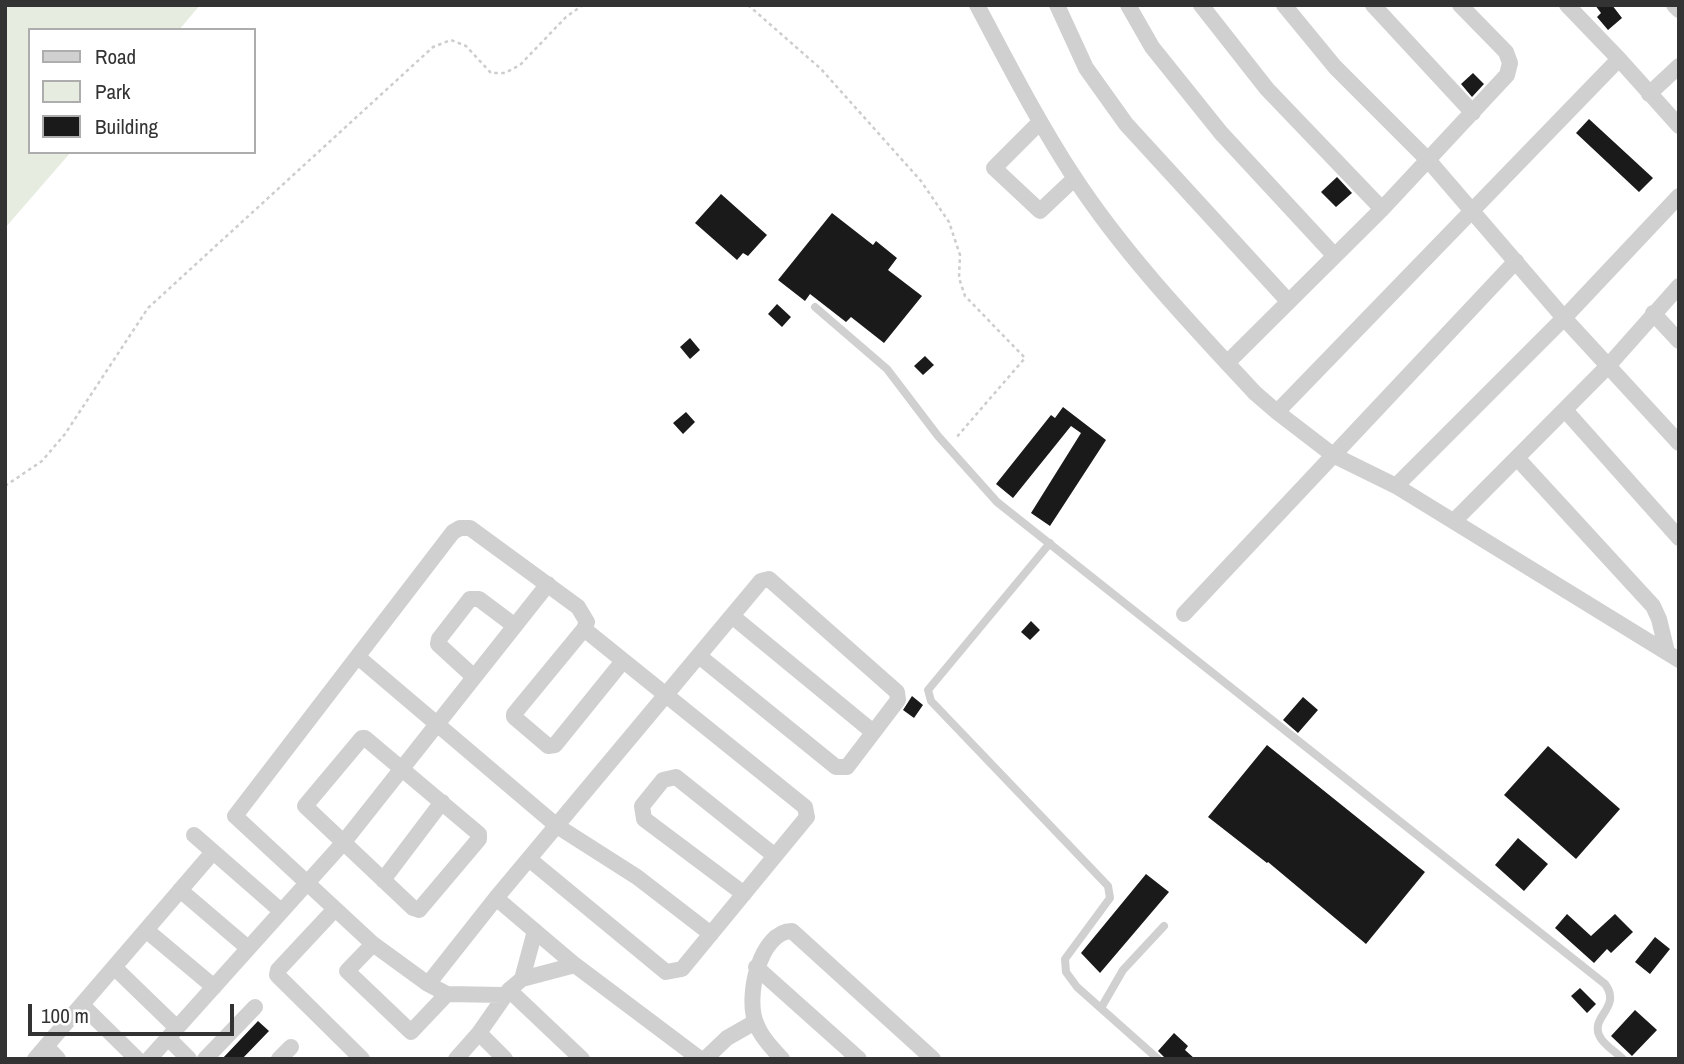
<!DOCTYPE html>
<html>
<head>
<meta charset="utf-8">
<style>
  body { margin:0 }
  #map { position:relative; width:1684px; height:1064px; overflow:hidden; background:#fff; font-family:"Archivo Narrow",sans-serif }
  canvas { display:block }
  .frame { position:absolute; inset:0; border:7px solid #333; pointer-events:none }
  .legend { position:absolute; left:28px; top:28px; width:228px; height:126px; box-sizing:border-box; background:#fff; border:2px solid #adadad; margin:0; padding:9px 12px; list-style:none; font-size:21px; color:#333 }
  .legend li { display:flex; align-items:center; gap:14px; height:35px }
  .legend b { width:35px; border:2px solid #adadad }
  .scale { position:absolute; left:28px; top:1004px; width:206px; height:32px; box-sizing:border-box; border:4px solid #333; border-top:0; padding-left:9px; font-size:21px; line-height:24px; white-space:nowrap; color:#333; -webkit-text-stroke:5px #fff; paint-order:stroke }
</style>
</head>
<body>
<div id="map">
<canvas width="1684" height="1064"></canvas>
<div class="frame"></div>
<ul class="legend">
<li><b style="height:9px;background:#d0d0d0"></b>Road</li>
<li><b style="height:19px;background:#e6ecdf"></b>Park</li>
<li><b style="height:19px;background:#1a1a1a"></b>Building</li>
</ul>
<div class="scale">100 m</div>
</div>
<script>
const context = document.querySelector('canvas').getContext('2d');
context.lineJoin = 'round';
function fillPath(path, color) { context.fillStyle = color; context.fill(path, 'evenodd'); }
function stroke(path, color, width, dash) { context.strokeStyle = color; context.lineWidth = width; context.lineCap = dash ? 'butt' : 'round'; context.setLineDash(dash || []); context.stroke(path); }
fillPath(new Path2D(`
  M5 5H200L179 30H30V152H71L5 228Z`), '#e6ecdf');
fillPath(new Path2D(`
  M1595 5H1612L1622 18 1608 30 1597 17 1601 13Z
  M1473 73 1484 84 1472 97 1461 84Z
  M1589 119 1653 178 1639 192 1576 133Z
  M1337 177 1352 193 1336 207 1321 192Z
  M721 194 767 235 748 256 743 253 737 260 695 223Z
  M832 213 873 245 876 241 897 258 888 270 922 296 884 343 851 317 846 322 810 294 805 301 778 280Z
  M777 304 791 317 782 327 768 314Z
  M690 338 700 350 690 359 680 347Z
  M925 356 934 365 923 375 914 366Z
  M1063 407 1106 440 1050 526 1031 513 1081 433 1071 426 1013 498 996 484 1051 415 1055 418Z
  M686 412 695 422 683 434 673 423Z
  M1031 621 1040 630 1030 640 1021 632Z
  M912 696 923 705 914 718 903 710Z
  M1303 697 1318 710 1298 733 1283 720Z
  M1267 745 1425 872 1366 944 1268 862 1267 863 1208 817Z
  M1548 746 1620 809 1576 859 1504 795Z
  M1518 838 1548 864 1524 891 1495 865Z
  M1146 874 1169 892 1100 973 1081 953Z
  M1567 914 1591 936 1615 914 1633 932 1611 953 1607 949 1594 963 1555 928Z
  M1655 937 1670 949 1650 974 1635 962Z
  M1580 988 1596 1004 1587 1013 1571 996Z
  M1635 1010 1657 1030 1632 1056 1611 1036Z
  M258 1021 269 1031 242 1059H222Z
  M1174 1033 1188 1046 1185 1050 1195 1059H1166L1158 1051Z`), '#1a1a1a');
stroke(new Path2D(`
  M748 5 821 69 921 181 949 222 960 255 959 278 965 296 1025 358 955 439
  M5 486 42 461 65 434 148 308 433 47 451 40 466 46 491 73H505L520 65 566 17 583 5`), '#cdcdcd', 2.5, [3.5, 3.5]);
stroke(new Path2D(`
  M815 307 887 369 938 436 997 502 1605 984C1622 1007 1591 1016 1599 1035 1603 1045 1616 1052 1623 1059
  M1050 543 928 690 931 701 1108 886 1110 898 1065 959 1066 972 1077 987 1158 1059
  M1101 1008 1123 970 1164 926`), '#d0d0d0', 8);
stroke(new Path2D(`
  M977 5C1008 63 1038 122 1074 177 1125 255 1192 325 1255 393L1277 412 1333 455 1396 486 1679 660
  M1057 5 1086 68 1126 124 1288 301
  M1128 5 1152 47 1221 133 1334 255
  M1201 5 1267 89 1382 209
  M1284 5 1335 67 1429 161 1564 318 1679 443
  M1373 5 1473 113
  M1567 5 1619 59 1679 126
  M1674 5 1679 10
  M1649 94 1679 66
  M1040 122 994 168 1040 211 1075 178
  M1653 313 1679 341
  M1227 363 1382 209 1507 75 1510 63 1506 52 1460 5
  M1565 410 1679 538
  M1277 412 1619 59
  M1517 458 1653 606 1659 619 1667 652
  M1396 486 1564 318 1679 196
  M1454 521 1608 366 1679 286
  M1184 614 1516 261
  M732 616 873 732
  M584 629 514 714V717L548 746 555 745 623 661
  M358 657 557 826 637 877 711 934
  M474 677 438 644 439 639 470 599H479L515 626
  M362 738H365L479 834V839L419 910 413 908 305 806Z
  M194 835 281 911
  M383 880 442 802
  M180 890 248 948
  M744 894 644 819 642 806 663 780 676 777 775 856
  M496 898 575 965 700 1059
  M335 909 278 970 277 975 362 1059
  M146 930 214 987
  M373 944 347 971 411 1032 447 994
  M114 967 177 1028
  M756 967 859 1059
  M522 979 535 931
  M428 984 496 898 761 581 769 579 897 692 898 700 847 767H836L699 656
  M509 990 522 979 575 965
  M503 995 447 994 428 984 373 944 235 816 453 532 460 528H470L578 607 587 622 584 629 805 807 807 817 682 969 666 972 529 859
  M82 1005 137 1059
  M479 1033 505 1059
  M168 1038 189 1059
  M46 1046 58 1059
  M35 1059 213 852
  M149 1059 343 843 548 584
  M205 1059 255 1007
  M279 1059 291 1047
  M456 1059 479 1033 509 990 582 1059
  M705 1059 727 1038 755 1022
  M782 1059C772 1048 761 1037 756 1023 745 997 760 931 792 931L933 1059`), '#d0d0d0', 16);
</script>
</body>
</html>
